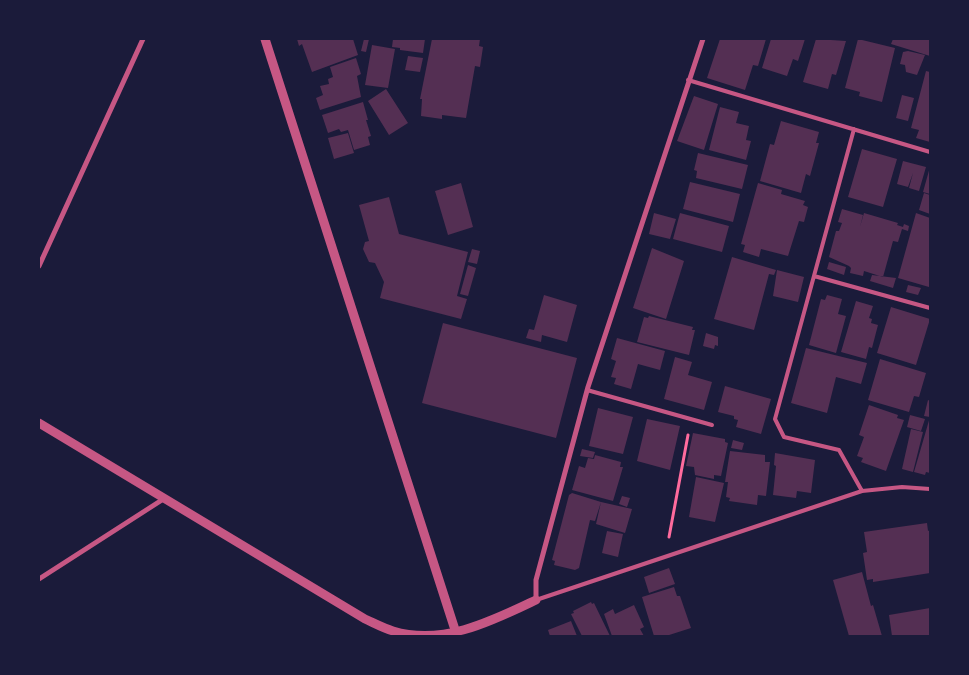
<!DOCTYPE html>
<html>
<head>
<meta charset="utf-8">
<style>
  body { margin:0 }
  #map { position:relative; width:969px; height:675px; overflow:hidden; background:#1b1b3a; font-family:"Space Grotesk",sans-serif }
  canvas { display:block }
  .frame { position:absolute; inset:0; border:40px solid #1b1b3a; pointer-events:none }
</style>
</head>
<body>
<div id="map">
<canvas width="969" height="675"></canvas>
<div class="frame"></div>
</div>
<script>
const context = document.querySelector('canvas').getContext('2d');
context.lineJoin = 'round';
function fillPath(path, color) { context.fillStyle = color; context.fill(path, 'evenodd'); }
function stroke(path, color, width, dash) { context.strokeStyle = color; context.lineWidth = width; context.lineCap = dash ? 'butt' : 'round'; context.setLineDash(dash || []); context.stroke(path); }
fillPath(new Path2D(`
  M297 39H353L358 55 312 72 302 44 299 46Z
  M364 39H369L366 52 361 51Z
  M393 39H425L423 53 400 50V48L392 47Z
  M432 39H480L479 46 483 47 480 67 475 66 466 118 442 115V119L421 116 422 99H420Z
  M720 39H766L758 66 753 65 745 90 707 78Z
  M771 39H805L798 61 793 59 787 76 762 68Z
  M816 39 846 41 836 75 832 74 828 89 803 82Z
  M858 39 895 48 882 102 859 96 860 92 845 88Z
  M893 39H930V56L891 44Z
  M372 45 395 49 388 88 365 85Z
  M908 51 925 55 917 75 906 72 905 65 900 64 903 52Z
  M408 56 423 58 420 72 405 70Z
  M356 58 361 74 357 76 361 97 320 110 316 98 323 95 320 86 329 84 328 79 333 77 330 67Z
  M926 71 930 72V142L916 138 919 130 911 128Z
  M386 89 408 123 389 135 368 101Z
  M902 95 914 98 908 121 896 118Z
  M694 96 718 104 704 150 677 141Z
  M363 102 368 120H366L371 136 368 137 370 145 354 150 348 130 341 132 339 129 328 133 322 115Z
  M720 107 739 112 736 123 749 126 746 140 751 141 746 160 709 150Z
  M781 121 819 132 816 143H819L810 176 806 174 801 193 760 181 770 144 774 145Z
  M348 133 354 153 334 159 328 138Z
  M862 149 897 159 883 207 848 197Z
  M698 153 748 165 742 189 696 178 697 171 694 170Z
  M903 161 926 167 919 191 909 188 913 173 908 187 897 184Z
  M930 167V194L923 192Z
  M690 182 740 194 733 222 683 209Z
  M461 183 473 227 448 235 435 191Z
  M758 183 782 190 781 194 805 201 803 205 808 207 804 222 799 221 788 256 761 249 759 257 743 252 745 245 741 244Z
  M924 193 930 195V214L919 210Z
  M389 197 399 234 468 252 457 296 467 299 461 319 380 298 384 282 375 263 369 262 363 249 365 242 369 241 359 205Z
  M842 209 863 215 860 227 864 213 898 223 897 225 903 227 904 224 909 226 908 231 902 229 898 242 893 241 883 277 864 271 863 276 850 273 851 268 849 266 829 257 836 231H839L842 223 838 222Z
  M654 213 676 219 670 239 649 234Z
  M680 213 729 226 722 252 673 239Z
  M916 213 930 218 929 287 898 278Z
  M652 248 684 261 666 319 633 308Z
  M472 249 480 251 477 264 468 262Z
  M732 257 776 270 774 275 769 274 754 330 714 319Z
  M829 262 846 267 844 275 827 269Z
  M468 265 476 268 468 296 460 294Z
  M777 270 804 277 798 302 773 296Z
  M872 275 896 278 893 288 870 281Z
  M908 285 921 288 918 295 906 292Z
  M544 295 577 305 567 342 542 335 541 342 526 338 529 329 534 330Z
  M827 295 842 299 838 314 846 316 836 353 809 345 821 299 825 300Z
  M856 301 873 306 869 318 872 319 871 323 878 325 872 348 869 347 866 359 841 352Z
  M891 307 930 319 916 365 877 353Z
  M649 316 693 327 692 330H695L689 355 637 342 644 317 648 318Z
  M443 323 577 358 556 438 422 403Z
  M706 333 718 337V346L715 345 714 349 703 346Z
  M617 338 665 351 660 370 638 364 631 389 614 384 616 378 611 377 616 361 611 359Z
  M806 348 867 363 861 384 836 377 827 413 791 403Z
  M675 357 692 362 688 375 712 382 704 410 664 399Z
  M880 359 926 373 919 397 914 396 909 412 868 400Z
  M725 386 771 399 761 434 736 427 738 420 734 419V416L718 412Z
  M928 400 930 401V473L926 472 925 475 914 472 930 417 924 416Z
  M869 405 898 415 897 418 904 420 886 471 861 462 863 458 857 456 864 437 859 435Z
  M598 408 633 417 623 454 589 446Z
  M910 415 925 419 921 431 907 427Z
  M647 419 680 426 670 470 637 461Z
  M911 429 923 432 913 472 902 469Z
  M693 433 725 439V442L728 443 721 476 714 475V479L695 475 694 467 686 466Z
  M733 440 744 443 742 450 731 448Z
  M582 449 595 452 593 458 580 456Z
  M730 451 765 455V462H770L766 496 758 495 757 505 729 501 730 498 726 497 728 482H725Z
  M775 453 815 460 811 493 797 491 796 498 773 495 776 466 774 465Z
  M595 455 621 462 620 467H623L613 501 572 490 579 466 585 468 588 458 594 459Z
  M696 477 724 483 715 522 689 517Z
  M572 493 601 502 595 521 590 520 579 568 575 570 554 565 555 561 552 560 569 495Z
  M622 496 630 498 627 507 619 504Z
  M601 502 632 509 625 533 596 524Z
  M927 523 928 531 930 530V573L873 582V579L867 580 863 553 867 552 864 532Z
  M607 531 623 534 618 557 602 553Z
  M669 568 675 584 649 593 644 577Z
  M862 572 871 606 873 605 882 636H849L833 580Z
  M674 587 677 596H680L691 628 666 636H654L642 597Z
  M591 602 592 604 594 603 610 636H582L571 614 574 613 573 611Z
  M634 605 644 627 640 629 644 636H612L604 614 613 609 615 614Z
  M930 608V636H892L889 615Z
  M571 621 577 636H550L548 630Z`), '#542f53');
stroke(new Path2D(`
  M669 537 688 435`), '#ff6b9d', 3);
stroke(new Path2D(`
  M688 80 930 152
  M854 129 775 419 784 437 839 450 862 491
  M814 276 930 308
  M587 390 712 425
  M536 600 862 491 902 487 930 489`), '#c65784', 4);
stroke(new Path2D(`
  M39 266 143 39
  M39 579 165 498
  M536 600V580L588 387 703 39`), '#c65784', 5);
stroke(new Path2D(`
  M265 39 457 636
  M39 423 365 619C374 623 383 628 393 631 443 646 492 621 536 600`), '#c65784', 9);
</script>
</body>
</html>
